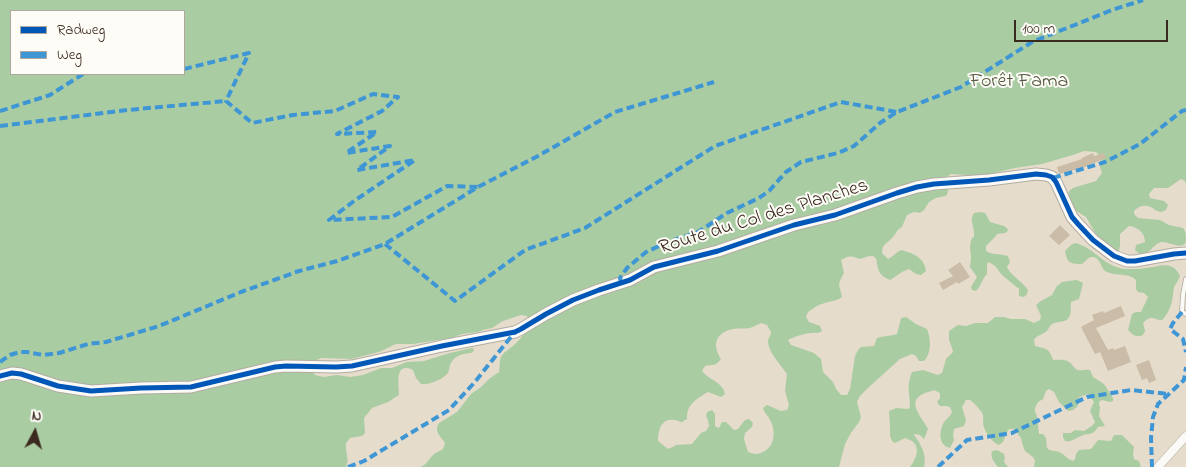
<!DOCTYPE html>
<html>
<head>
<meta charset="utf-8">
<style>
  body { margin:0 }
  #map { position:relative; width:1186px; height:467px; overflow:hidden; background:#e6dccc; font-family:"Indie Flower",sans-serif }
  canvas { display:block }
  .legend { position:absolute; left:10px; top:10px; width:175px; height:65px; box-sizing:border-box; background:#fdfcf7; border:1px solid #afa8a0; margin:0; padding:6px 9px; list-style:none; font-size:15px; color:#3b2a1e }
  .legend li { display:flex; align-items:center; gap:10px; height:25px }
  .legend b { width:25px; border:1px solid #afa8a0 }
  .north { position:absolute; left:10px; top:407px; width:50px; height:50px; -webkit-text-stroke:4px #fdfcf7; paint-order:stroke; rotate:6deg; font-size:14px; font-weight:700; line-height:20px; text-align:center; color:#3b2a1e }
  .north::after { content:''; display:block; margin:auto; width:18px; height:22px; background:#3b2a1e; clip-path:polygon(50% 0,100% 100%,50% 72%,0 100%) }
  .scale { position:absolute; left:1014px; top:20px; width:154px; height:22px; box-sizing:border-box; border:2px solid #3b2a1e; border-top:0; padding-left:6px; font-size:15px; line-height:18px; white-space:nowrap; color:#3b2a1e; -webkit-text-stroke:4px #fdfcf7; paint-order:stroke }
</style>
</head>
<body>
<div id="map">
<canvas width="1186" height="467"></canvas>
<ul class="legend">
<li><b style="height:6px;background:#0057b8"></b>Radweg</li>
<li><b style="height:6px;background:#3e96d5"></b>Weg</li>
</ul>
<div class="north">N</div>
<div class="scale">100 m</div>
</div>
<script>
const context = document.querySelector('canvas').getContext('2d');
context.lineJoin = 'round';
function fillPath(path, color) { context.fillStyle = color; context.fill(path, 'evenodd'); }
function stroke(path, color, width, dash) { context.strokeStyle = color; context.lineWidth = width; context.lineCap = dash ? 'butt' : 'round'; context.setLineDash(dash || []); context.stroke(path); }
function drawText(font, color, halo, rows, align = 'center') {
  context.font = font + ' "Indie Flower",sans-serif'; context.lineWidth = 4; context.setLineDash([]); context.textBaseline = 'middle'; context.strokeStyle = halo; context.fillStyle = color; for (const [text, x, y, turn = 0] of rows) {
    context.save(); context.translate(x, y); context.rotate((+turn || 0) * Math.PI / 180); context.textAlign = isNaN(turn) ? turn : align; if (halo) context.strokeText(text, 0, 0); context.fillText(text, 0, 0); context.restore();
  }
}
fillPath(new Path2D(`
  M0 0H1186V184L1185 181 1181 179 1168 188H1154L1149 194 1150 198 1164 201 1168 205 1166 210C1163 211 1161 213 1158 211 1156 211 1155 210 1154 209 1147 204 1140 205 1134 211V214L1138 218 1160 220 1169 225 1183 228C1186 232 1186 235 1186 240 1185 252 1169 241 1161 242 1155 244 1150 251 1145 255L1140 254 1135 250 1136 245 1145 242C1145 233 1138 227 1129 226L1120 234V246L1118 255 1104 248 1086 217 1073 209 1068 195 1069 191 1073 188 1096 181 1102 173 1100 167 1102 158 1096 152 1084 151 1073 155 1042 164 1015 168 981 176 951 174 945 178 948 190 947 195 945 196 936 198 929 202 924 210 920 213 914 212 907 215 902 227C896 230 896 235 891 239 886 244 882 245 882 253L888 259C893 257 896 252 901 250 913 253 925 258 926 271L921 275 916 274 909 269C902 271 897 276 890 280 886 278 883 277 880 273 874 263 882 250 860 259 852 256 849 255 841 260L844 273C836 287 840 284 842 297 836 302 829 301 822 304 817 305 813 309 808 312L806 317 809 322 820 326 822 331 818 333C808 332 797 336 788 340L791 345 814 353 821 359 823 372 833 382 836 389 841 395H847L850 389 855 356 858 350 861 347 874 346 877 338C884 336 890 336 897 334L901 318 906 317 916 324 927 329C931 339 932 353 924 361H919L916 356 912 354 900 359 869 387 860 396 857 402 861 417 859 422 851 433 845 444 839 467H421C428 463 428 460 433 455 440 449 443 453 445 443L439 435 437 431V427L439 423 457 412 471 394 481 387 489 379 499 372C500 367 499 361 501 357 504 351 512 348 516 343 522 337 527 331 531 324L527 316 521 315 503 321 492 328 483 330 478 332 462 334 451 338 413 344H396L379 352 351 359 321 358 315 361 312 371 315 375 324 377 337 375 350 377 363 375 381 368H392L407 362 424 361 450 353 472 348 474 349V350L472 353C465 353 455 355 451 363 449 366 450 371 447 374 441 380 430 385 421 384L416 378 413 370C394 361 399 385 399 395L388 402 372 408 364 418 365 433 362 436 350 438 346 443C345 452 350 459 346 467H0ZM11 11H184V74H11ZM761 323 767 325 771 332C771 334 769 338 768 340 767 351 781 365 787 374L785 391 789 405 787 410 781 411 767 405 763 408C764 412 766 414 769 418 776 429 776 446 763 452 758 455 753 454 748 452L744 439 745 433 752 427 753 423 749 419 745 420 738 429 734 430 726 422H722L719 428 715 426V414L712 410 707 412 706 416 708 420 709 426 706 431 701 433 692 444 676 445 673 447 668 449 658 441C658 431 661 418 674 420 677 420 679 422 682 422L687 419C687 416 687 413 688 410 691 402 701 396 708 392L721 397 725 394C723 382 709 380 702 371 706 362 710 367 716 364 718 363 719 361 721 359 712 345 715 333 733 329 739 328 744 329 750 328 753 327 757 325 761 323Z
  M981 212 985 213 990 222 1004 226 1007 228 1008 231 1005 233 997 234 995 237 986 246V251C994 256 1000 253 1008 256L1010 262 1007 267C1011 276 1022 281 1028 290L1027 294 1024 297 1019 296V289L1002 275 995 266 989 262 987 264V274C982 279 981 286 976 291L972 290 971 287 977 277 970 267C970 264 971 261 971 258 971 253 969 247 971 241 973 234 974 241 974 233 974 225 969 221 974 213Z
  M1075 243C1096 248 1103 267 1126 269 1133 269 1140 269 1146 268 1159 267 1172 259 1180 276 1179 280 1176 283 1174 287 1174 287 1173 294 1173 295 1172 304 1169 313 1162 320 1153 320 1152 314 1143 323L1145 331 1143 335C1136 338 1133 335 1128 330L1132 314 1136 312H1141L1148 297 1144 293 1138 292 1136 289V280C1128 272 1115 277 1105 271 1100 267 1100 256 1092 257 1088 257 1085 262 1082 264 1070 264 1067 263 1065 251L1071 245Z
  M1076 280 1079 281 1083 283 1079 299 1071 302C1070 307 1072 313 1069 317 1066 324 1056 320 1051 325 1049 326 1049 329 1047 331 1042 335 1037 335 1034 340L1035 346C1047 349 1049 348 1053 360 1058 360 1065 359 1069 362 1073 364 1074 369 1078 370 1081 371 1086 369 1090 370L1093 377 1104 384 1113 398V401L1110 402 1102 400 1099 402V405L1100 407 1099 416 1105 426 1098 427C1092 437 1089 432 1081 436 1074 439 1072 442 1065 441L1063 437V433H1071L1075 430 1084 431 1093 425 1095 422 1090 411 1094 402 1088 394 1079 397 1078 406 1073 410 1068 411 1059 402 1054 392 1049 389 1046 391 1043 399 1038 402 1035 408V412L1037 416 1039 434H1043L1046 438 1047 448C1051 452 1054 450 1059 452 1065 454 1066 459 1073 461L1075 459 1076 454 1079 450 1091 449 1098 440 1111 441 1114 435H1122L1134 447 1133 454 1134 459 1139 461 1141 467H1034L1035 461 1033 457 1025 451 1022 443 1021 438 1014 429H1010L1008 430 1003 442 999 445C992 442 986 434 984 427 982 423 984 418 983 415 982 411 973 402 970 400H966L962 407 966 420 964 426 954 429 953 435 954 440 950 448C938 445 939 431 944 422 947 418 950 417 952 412L950 407 946 406H940L937 402 940 398V393L934 390C930 392 926 392 923 394 905 402 924 420 928 429L924 439 920 435 915 434 914 435C921 444 927 455 924 467H910C915 461 921 448 913 442 913 441 905 438 905 438L895 443 892 441 890 436V427L889 411 896 408 908 409 910 407C910 393 906 387 912 372L923 370 938 375 942 373 946 359 953 352 952 348 949 340V331L958 325 966 326 975 323H988L995 317H1004L1011 319H1025L1034 323 1040 320 1041 316 1036 305 1041 301 1052 295 1057 286 1062 282Z
  M997 450 1004 454 1005 458 1004 462 1008 467H998C994 462 990 458 992 451Z`), '#aacca3');
fillPath(new Path2D(`
  M1093 153 1094 156 1104 153 1106 158 1085 167 1059 174 1057 167 1082 159V158Z
  M1060 225 1070 235 1059 245 1049 236Z
  M960 262 970 277 958 284 957 282 943 290 939 283 953 276 948 270Z
  M1121 306 1125 316 1096 328 1108 350 1113 348 1114 350 1125 346 1131 362 1108 371 1100 352 1095 354 1081 327 1094 320 1092 315 1103 311 1104 313Z
  M1149 360 1156 380 1149 383 1147 378 1142 380 1136 365Z`), '#cabca6');
const lane = new Path2D(`
  M1186 279 1183 295 1182 312 1186 314`);
const street = new Path2D(`
  M1158 467 1186 436`);
const secondary = new Path2D(`
  M0 376 12 373 21 374 58 386 91 391 141 388 191 387 275 367 286 366 336 367 352 366 442 346 515 332 521 329 546 314 573 300 599 290 630 280 654 267 718 251 794 225 835 215 897 193 917 187 934 184 989 180 1036 174 1046 175 1052 177 1056 182 1072 217 1078 224 1093 240 1114 256 1127 261H1135L1174 254 1186 253`);
stroke(lane, '#b3aca0', 5.5);
stroke(street, '#b3aca0', 9);
stroke(secondary, '#b3aca0', 13);
stroke(lane, '#fbfaf7', 4);
stroke(street, '#fbfaf7', 8);
stroke(secondary, '#fbfaf7', 11);
stroke(new Path2D(`
  M184 69 249 53 226 101 252 123 293 115 335 111 373 94 398 97 382 111 337 134 377 132 346 153 390 146 357 170 415 160 354 201 329 220 392 217 447 186 478 187
  M0 111 50 95 83 74
  M0 126 127 110 226 101
  M1053 178 1105 162 1140 144 1182 111 1186 110
  M385 244 455 301 525 250 585 228 715 146 841 102 897 112
  M621 283 620 278 627 268 646 252 668 242 698 232 727 213 759 198 769 191 786 172 801 162 838 153 854 146 880 123 897 112 961 87 1032 42 1112 10 1143 0
  M1182 312 1173 323 1170 329 1183 339 1186 352
  M0 362 10 355 20 352H27L43 355 59 353 88 344 106 342 159 326 241 292 299 271 337 261 385 244 478 187 538 156 615 112 714 82
  M348 467 364 461 449 410 474 383 514 333
  M938 467 967 440 1012 433 1087 397 1131 390 1169 394
  M1152 467 1151 438 1153 417 1158 404 1184 380 1186 367`), '#3e96d5', 4, [8, 4]);
stroke(new Path2D(`
  M0 376 12 373 21 374 58 386 91 391 141 388 191 387 275 367 286 366 336 367 352 366 442 346 515 332 521 329 546 314 573 300 599 290 630 280 654 267 718 251 794 225 835 215 897 193 917 187 934 184 989 180 1036 174 1046 175 1052 177 1056 182 1072 217 1078 224 1093 240 1114 256 1127 261H1135L1174 254 1186 253`), '#0057b8', 5);
drawText('20px', '#52583d', '#fdfcf7', [
  ["Forêt Fama",1019,83]
]);
drawText('20px', '#3b2a1e', '#fdfcf7', [
  ["Route du Col des Planches",764,218,-17]
]);
</script>
</body>
</html>
